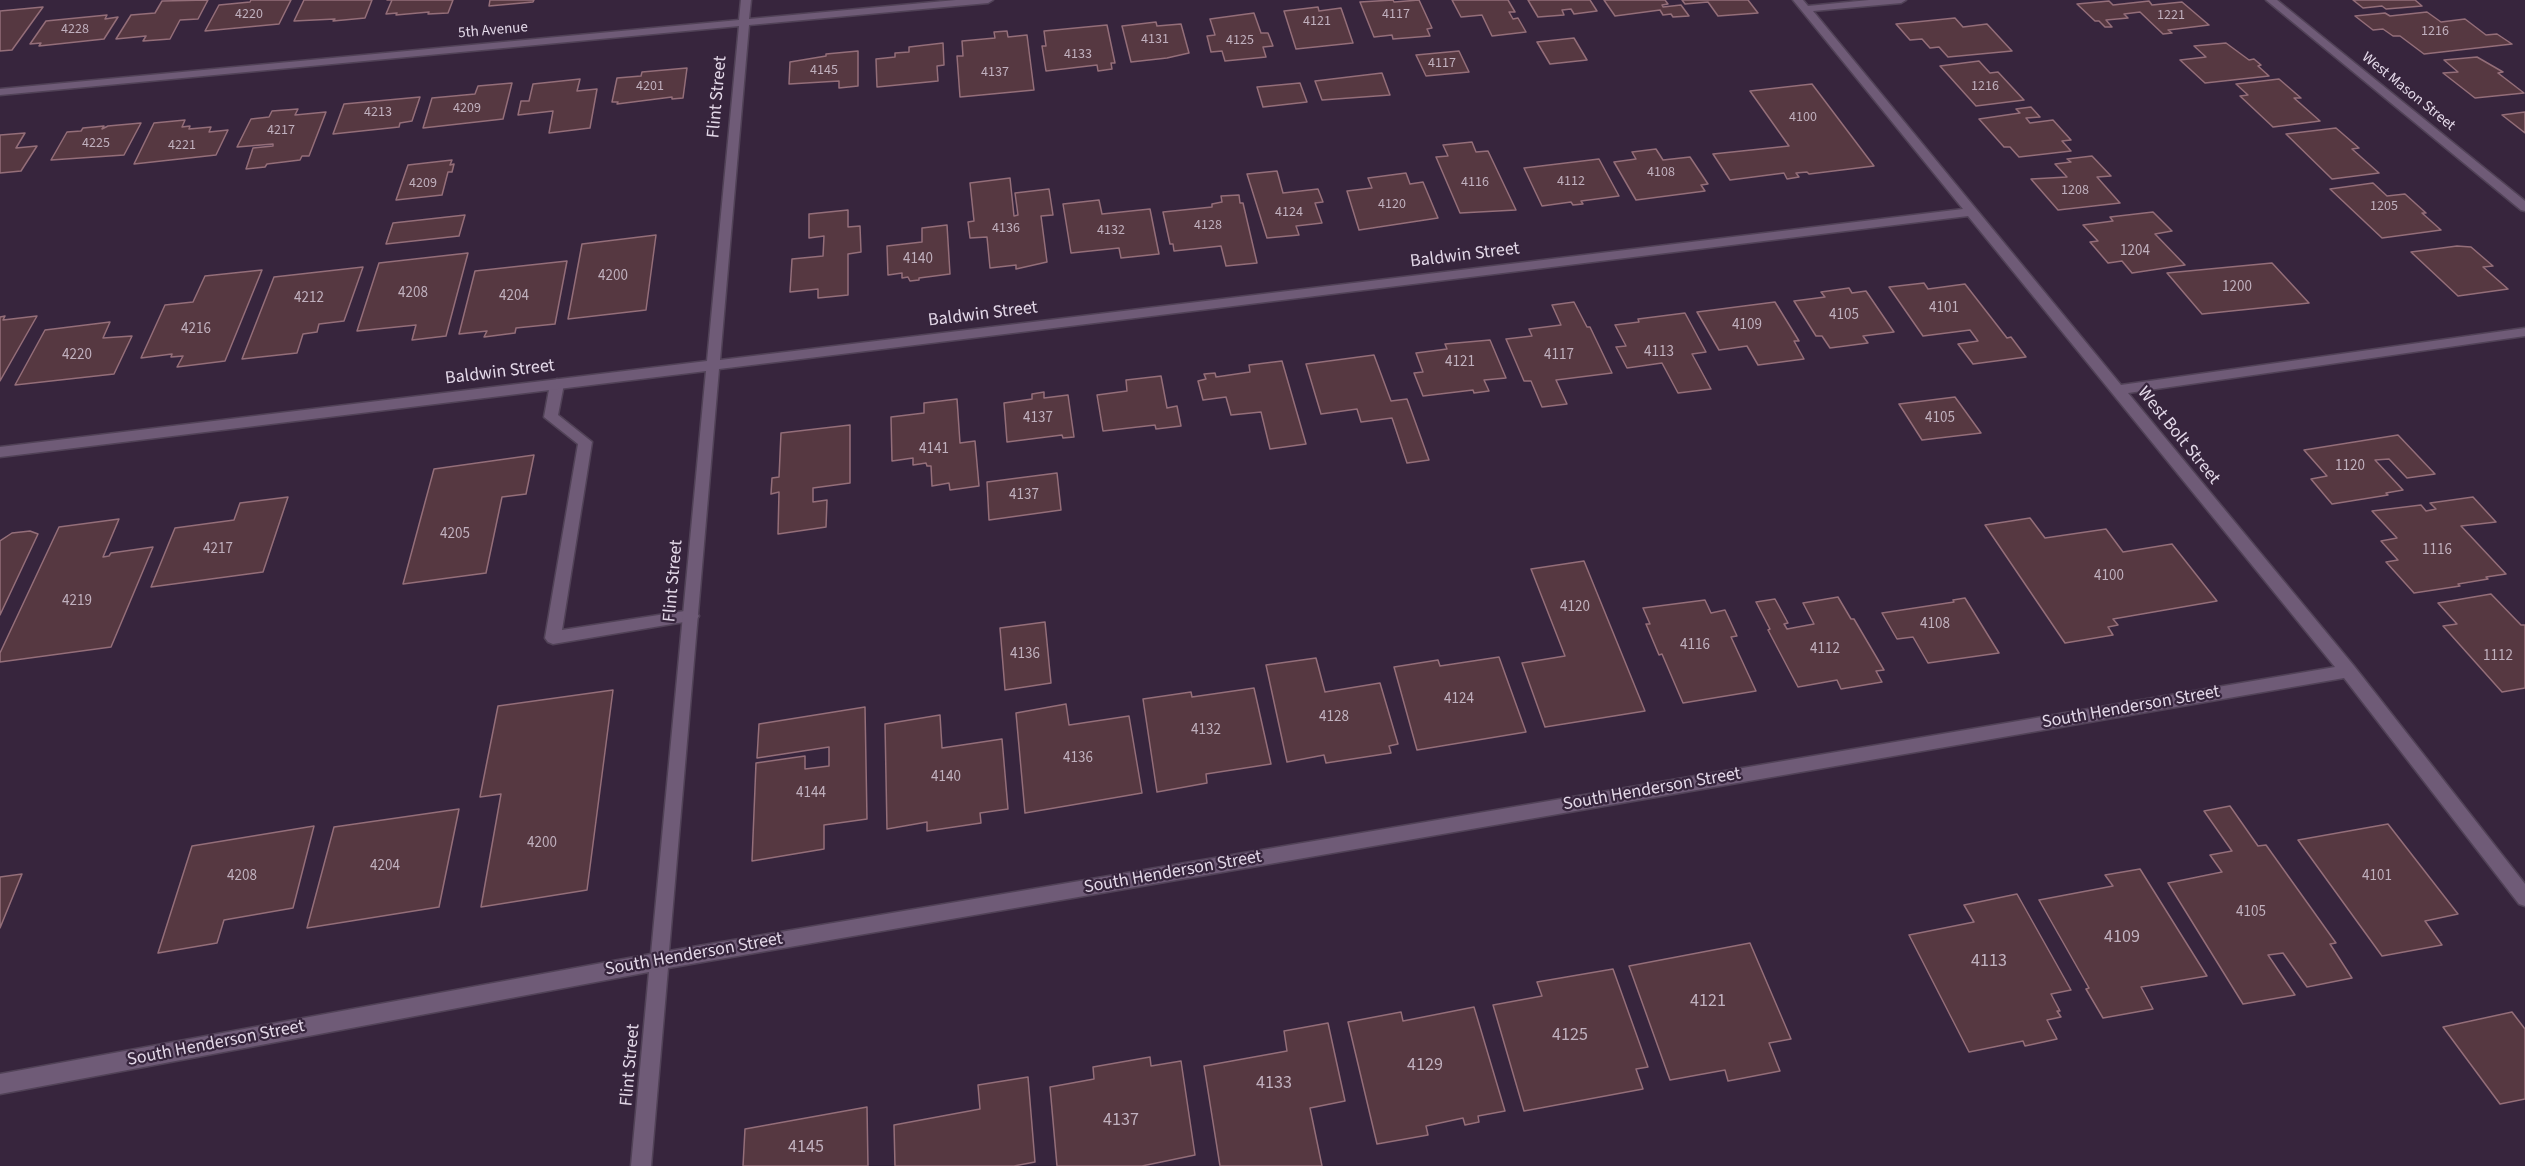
<!DOCTYPE html>
<html>
<head>
<meta charset="utf-8">
<style>
  body { margin:0 }
  canvas { display:block; background:#37253d }
</style>
</head>
<body>
<canvas width="2525" height="1166"></canvas>
<script>
const context = document.querySelector('canvas').getContext('2d');
context.lineJoin = 'round';
function fillPath(path, color) { context.fillStyle = color; context.fill(path, 'evenodd'); }
function stroke(path, color, width, dash) { context.strokeStyle = color; context.lineWidth = width; context.lineCap = dash ? 'butt' : 'round'; context.setLineDash(dash || []); context.stroke(path); }
function drawText(font, color, halo, rows, align = 'center') {
  context.font = font + ' "Source Sans 3",sans-serif'; context.lineWidth = 4.5; context.setLineDash([]); context.textBaseline = 'middle'; context.strokeStyle = halo; context.fillStyle = color; for (const [text, x, y, turn = 0] of rows) {
    context.save(); context.translate(x, y); context.rotate((+turn || 0) * Math.PI / 180); context.textAlign = isNaN(turn) ? turn : align; if (halo) context.strokeText(text, 0, 0); context.fillText(text, 0, 0); context.restore();
  }
}
const building = new Path2D(`
  M208 0 198 19 180 20 170 39 143 41 146 36 116 39 131 15 155 13 162 1Z
  M251 0H291L279 24 205 31 219 5 250 2Z
  M304 0H372L365 18 333 21 335 19 294 21Z
  M387 0H453L448 13 428 14 429 12 396 15 397 13 386 14 392 0Z
  M490 0H534L533 2 489 6Z
  M1393 0 1394 2 1419 0 1432 28 1427 29 1430 36 1393 39 1392 35 1374 37 1360 2Z
  M1452 0H1508L1515 12H1509L1513 19 1518 18 1526 32 1492 36 1482 15 1461 17Z
  M1528 0H1590L1597 11 1574 14 1571 9 1562 10 1564 15 1538 17Z
  M1604 0H1665L1668 4 1662 5 1663 7 1681 5 1689 16 1673 17 1671 14 1663 15 1660 10 1615 16Z
  M1682 0H1748L1758 13 1718 16 1708 2 1685 4Z
  M2353 0H2415L2422 6 2386 9 2382 6 2363 8Z
  M2109 1 2113 5 2149 1 2152 5 2182 2 2209 25 2168 30 2172 33 2163 34 2140 12 2124 14 2128 18 2106 20 2112 27H2105L2099 21H2095L2077 4Z
  M43 7 12 50 0 51V11Z
  M1318 7 1319 11 1341 8 1353 43 1296 49 1284 11Z
  M2427 12 2441 22 2465 19 2486 35 2497 34 2512 44 2424 54 2400 36H2393L2383 29 2373 30 2355 16 2385 13 2390 16Z
  M1254 13 1261 33H1268L1273 46 1263 47 1266 57 1225 61 1222 51 1211 52 1207 36 1215 35 1210 19Z
  M107 15 105 19 118 17 104 39 39 46 41 43 30 44 46 21Z
  M1955 18 1963 27 1987 24 2012 51 1948 57 1939 47 1930 48 1922 39 1910 40 1896 24Z
  M1156 22 1157 26 1181 24 1189 53 1167 58 1131 62 1122 26Z
  M1107 25 1115 63H1111L1112 69 1098 71 1097 65 1046 71 1042 46H1046L1044 31Z
  M1007 31 1008 37 1027 35 1034 90 960 97 957 56H963L962 41 995 38 994 32Z
  M1574 38 1587 60 1550 64 1537 42Z
  M943 43 944 65 937 66 938 81 877 87 876 59 895 57V53L909 52V47Z
  M2226 43 2249 60 2254 59 2261 65 2258 66 2269 76 2205 83 2180 60 2206 57 2194 46Z
  M858 51V86L839 88V81L789 84 790 62 826 56V54Z
  M1459 51 1469 72 1426 76 1416 55Z
  M2477 57 2503 72 2498 73 2524 93 2475 98 2443 73 2458 72 2444 60Z
  M1979 61 1990 73 1998 72 2024 100 1976 106 1940 66Z
  M687 68 683 98 672 99V97L617 104 618 102H612L617 78 641 76 642 72Z
  M1382 73 1390 95 1322 100 1315 81Z
  M580 79 577 91 597 89 590 128 549 133 553 111 518 115 521 101H529L533 84Z
  M2279 79 2301 98H2294L2320 121 2273 127 2240 96 2248 95 2236 84Z
  M512 83 503 119 423 128 432 98 475 94 478 86Z
  M1300 83 1307 102 1263 107 1257 87Z
  M1812 84 1874 166 1809 174 1807 172 1796 173 1799 177 1787 179 1784 173 1730 180 1713 154 1789 146 1750 91Z
  M420 97 412 121 400 123 399 127 333 134 344 104Z
  M2031 107 2040 117 2026 118 2030 123 2053 120 2071 140 2062 141 2071 151 2019 157 2010 147H2004L1979 119 2020 113 2016 109Z
  M298 109 295 115 326 112 309 156H302L300 160 267 164 265 167 246 169 253 148 273 146V144L237 147 251 119 269 117 272 111Z
  M2525 112V133L2502 115Z
  M185 120 182 127 190 126 189 129 211 127 209 132 228 130 216 155 134 164 154 123Z
  M141 123 124 155 51 160 67 132 81 131 83 128 104 126 102 129 108 126Z
  M2336 128 2359 148 2352 149 2379 173 2332 179 2286 134Z
  M25 133 16 148 37 146 21 171 0 173V135Z
  M1472 142 1476 152 1488 151 1516 210 1460 213 1436 157 1448 156 1443 145Z
  M1656 149 1663 160 1690 157 1708 184 1701 185 1705 191 1636 200 1614 162 1636 159 1632 152Z
  M2092 156 2111 176 2097 177 2120 203 2058 210 2031 179 2067 177 2055 164 2071 162 2067 159Z
  M1599 159 1619 196 1581 201 1583 204 1573 205 1571 202 1542 206 1524 168Z
  M452 160 450 165 454 164 452 172H448L442 195 396 200 408 165Z
  M1277 171 1283 193 1318 189 1323 202 1315 203 1322 223 1296 226 1299 235 1267 238 1247 174Z
  M1406 173 1410 184 1423 182 1438 218 1359 230 1347 191 1372 188 1368 178Z
  M1010 178 1014 216 1018 215 1015 193 1049 189 1053 215 1041 216 1047 262 1016 269V265L990 268 987 237 970 238 968 222 974 221 970 183Z
  M2373 183 2387 196 2405 194 2426 213H2422L2441 230 2382 238 2330 189Z
  M1239 195 1240 203H1243L1257 263 1226 266 1221 246 1174 251 1173 244H1170L1163 212 1212 207V204L1222 202 1221 196Z
  M1099 200 1102 214 1150 209 1159 254 1121 258 1119 248 1071 253 1063 204Z
  M848 210V227L860 226 861 252 848 254V295L818 298V289L790 292 792 259 823 256 824 236 809 238V214Z
  M2153 212 2172 231 2155 234 2185 265 2132 273 2122 261 2108 263 2090 242 2098 241 2083 225 2113 221 2110 217Z
  M465 215 459 236 386 244 393 223Z
  M947 225 950 274 919 278V280L910 281 908 277 902 278V273L888 275 887 246 922 242V228Z
  M656 235 646 310 568 319 582 244Z
  M2457 246 2471 247 2493 266 2483 267 2508 289 2458 296 2411 252Z
  M468 253 446 336 412 340 416 325 357 331 379 263Z
  M567 261 555 324 516 328 515 333 484 337 487 331 459 334 475 271Z
  M2272 263 2309 303 2202 314 2167 273Z
  M363 267 344 321 319 324 317 332 303 334 297 353 242 359 274 277Z
  M262 270 225 361 177 367 183 356 171 357 172 354 141 358 165 305 193 302 205 276Z
  M1924 283 1928 289 1965 284 2007 338 2011 337 2026 357 1973 364 1958 344 1978 341 1970 330 1923 336 1889 287Z
  M1849 288 1852 293 1866 291 1894 332 1863 336 1868 343 1830 348 1822 336H1816L1794 301 1825 297 1821 292Z
  M1574 302 1587 327H1590L1612 373 1556 380 1567 404 1542 407 1531 381H1524L1506 339 1532 336 1529 329 1561 325 1552 305Z
  M1775 302 1799 341H1794L1804 359 1758 365 1747 346 1719 350 1697 312Z
  M1685 313 1706 352 1692 354 1711 389 1678 393 1662 363 1627 368 1616 347 1626 346 1615 325 1639 322 1638 319Z
  M5 316 3 320 37 316 0 381V317Z
  M110 322 103 338 132 336 114 374 15 385 45 330Z
  M1490 340 1506 378 1484 380 1489 391 1474 393 1473 390 1423 396 1414 373 1423 372 1416 353 1447 349 1445 344Z
  M1374 355 1391 401 1407 399 1429 460 1407 463 1392 418 1361 422 1357 409 1321 414 1306 364Z
  M1282 361 1306 444 1270 449 1261 412 1231 415 1226 397 1203 400 1198 381 1206 379 1204 374 1215 373 1216 377 1250 372 1249 365Z
  M1161 376 1167 408 1177 406 1181 426 1156 429 1155 425 1103 431 1097 395 1127 391 1126 380Z
  M1044 392V398L1068 395 1074 437 1063 438 1062 435 1007 442 1004 403 1032 399V394Z
  M1955 397 1981 433 1922 440 1899 404Z
  M957 399 960 443 975 441 979 486 950 490 949 483 932 486 931 466H927L926 463 913 465V458L892 461 891 417 924 413V403Z
  M850 425V483L813 488V502L827 500 826 527 778 534 779 492 771 494 772 478 779 477 781 433Z
  M2398 435 2435 474 2407 478 2389 459 2375 460 2403 490 2386 493 2388 495 2332 504 2311 479 2327 476 2304 450Z
  M534 455 526 494 502 497 486 573 403 584 434 469Z
  M1057 473 1061 510 989 520 987 482Z
  M288 497 263 572 151 587 175 528 234 520 240 503Z
  M2473 497 2496 522 2461 526 2506 574 2486 577 2488 579 2458 584 2460 586 2414 593 2386 562 2398 560 2381 541 2397 538 2372 511 2421 505 2426 511 2436 509 2430 503Z
  M2030 518 2045 538 2106 529 2123 552 2172 544 2217 601 2113 619 2118 625 2108 627 2113 635 2065 643 1985 525Z
  M119 519 103 557 109 556 111 553 153 547 111 647 0 662V653L59 527Z
  M30 531 38 534 0 615V541L12 533Z
  M1584 561 1645 711 1545 727 1522 663 1565 656 1531 569Z
  M2491 594 2521 625H2525V688L2502 692 2443 626 2457 624 2438 603Z
  M1838 597 1851 619H1854L1884 670 1876 671 1882 682 1841 689 1837 680 1798 687 1768 630 1770 629 1756 602 1775 599 1788 623 1784 624 1787 629 1814 624 1803 603Z
  M1965 598 1999 653 1928 663 1913 637 1897 639 1882 613 1954 602 1953 600Z
  M1705 600 1711 613 1725 610 1737 636 1731 637 1756 691 1683 703 1662 654 1659 655 1646 624H1650L1643 608Z
  M1045 622 1051 683 1005 690 1000 628Z
  M1499 657 1526 732 1417 750 1394 667 1438 660 1440 666Z
  M1316 658 1325 692 1380 683 1398 744 1389 746 1391 753 1326 763 1324 755 1287 762 1266 665Z
  M1254 688 1271 764 1206 774 1207 783 1157 792 1143 699 1191 692 1192 697Z
  M613 690 587 890 481 907 501 794 480 797 498 706Z
  M1066 704 1069 725 1129 716 1142 793 1025 813 1016 713Z
  M865 707 867 819 824 825V849L752 861 756 763 805 756V769L829 766V747L757 758 759 724Z
  M940 715 942 748 1002 739 1008 809 980 813 981 823 927 831V822L887 829 885 724Z
  M2230 806 2258 846 2266 845 2336 943 2330 944 2352 978 2307 987 2283 953 2268 955 2295 995 2243 1004 2168 883 2222 872 2210 855 2232 851 2204 811Z
  M459 809 439 907 307 928 334 827Z
  M2388 824 2458 914 2425 921 2442 945 2382 956 2298 840Z
  M314 826 293 908 224 920 217 943 158 953 192 846Z
  M2140 869 2207 976 2141 987 2153 1009 2103 1018 2086 989 2089 988 2039 900 2113 886 2105 875Z
  M22 874 0 928V877Z
  M2017 894 2071 990 2051 994 2060 1011H2057L2061 1017 2047 1020 2057 1039 2025 1046 2023 1041 1969 1052 1909 935 1974 922 1964 905Z
  M1750 943 1791 1039 1769 1043 1780 1071 1728 1081 1725 1070 1670 1080 1629 966Z
  M1613 969 1648 1067 1636 1069 1643 1089 1524 1111 1493 1005 1542 996 1537 982Z
  M1474 1007 1505 1111 1478 1116 1479 1122 1465 1125 1463 1118 1426 1126 1428 1135 1377 1144 1348 1022 1401 1012 1403 1021Z
  M2512 1012 2525 1029V1099L2500 1104 2443 1027Z
  M1328 1023 1345 1101 1310 1108 1322 1166H1220L1204 1066 1287 1051 1284 1031Z
  M1150 1057 1151 1066 1181 1061 1195 1155 1142 1166H1057L1050 1087 1094 1079 1093 1067Z
  M1028 1077 1035 1162 1014 1166H895L894 1125 980 1109 978 1085Z
  M867 1107 868 1166H743L745 1129Z`);
fillPath(building, '#563841');
stroke(building, '#946e79', 1.5);
const service = new Path2D(`
  M557 379 564 384 558 415 592 442 562 630 691 610 696 612 699 616 696 620 553 644 548 642 545 638 578 444 544 417 550 384Z`);
const minor = new Path2D(`
  M741 0H751L749 19 956 0H993L988 3 749 25 720 360 1963 209 1793 0H1803L1808 6 1869 0H1906L1901 3 1813 11 2121 385 2525 328V336L2128 393 2354 666 2525 884V906L2519 904 2344 678 668 968 651 1166H631L649 972 0 1094V1074L651 954 706 371 0 457V447L707 361 739 26 0 95V89L739 20ZM1968 216 2335 667 669 951 719 369Z
  M2266 0H2277L2525 201V211L2521 210Z`);
stroke(service, '#514257', 3);
stroke(minor, '#514257', 3);
fillPath(service, '#6f5b77');
fillPath(minor, '#6f5b77');
drawText('14px', '#c0b0be', null, [
  ["4220",249,15],
  ["4117",1396,15],
  ["1221",2171,16],
  ["4121",1317,22],
  ["4228",75,30],
  ["1216",2435,32],
  ["4131",1155,40],
  ["4125",1240,41],
  ["4133",1078,55],
  ["4117",1442,64],
  ["4145",824,71],
  ["4137",995,73],
  ["4201",650,87],
  ["1216",1985,87],
  ["4209",467,109],
  ["4213",378,113],
  ["4100",1803,118],
  ["4217",281,131],
  ["4225",96,144],
  ["4221",182,146],
  ["4108",1661,173],
  ["4112",1571,182],
  ["4116",1475,183],
  ["4209",423,184],
  ["1208",2075,191],
  ["4120",1392,205],
  ["1205",2384,207],
  ["4124",1289,213],
  ["4128",1208,226],
  ["4136",1006,229],
  ["4132",1111,231]
]);
drawText('15px', '#e3d8e8', '#37253d', [
  ["5th Avenue",493,31,-5],
  ["West Mason Street",2408,92,39]
]);
drawText('15px', '#c0b0be', null, [
  ["1204",2135,252],
  ["4140",918,260],
  ["4200",613,277],
  ["1200",2237,288],
  ["4208",413,294],
  ["4204",514,297],
  ["4212",309,299],
  ["4101",1944,309],
  ["4105",1844,316],
  ["4109",1747,326],
  ["4216",196,330],
  ["4113",1659,353],
  ["4220",77,356],
  ["4117",1559,356],
  ["4121",1460,363],
  ["4137",1038,419],
  ["4105",1940,419],
  ["4141",934,450],
  ["1120",2350,467],
  ["4137",1024,496],
  ["4205",455,535],
  ["4217",218,550],
  ["1116",2437,551],
  ["4100",2109,577],
  ["4219",77,602],
  ["4120",1575,608],
  ["4108",1935,625],
  ["4116",1695,646],
  ["4112",1825,650],
  ["4136",1025,655],
  ["1112",2498,657],
  ["4124",1459,700],
  ["4128",1334,718],
  ["4132",1206,731],
  ["4136",1078,759],
  ["4140",946,778],
  ["4144",811,794],
  ["4200",542,844],
  ["4204",385,867],
  ["4208",242,877],
  ["4101",2377,877],
  ["4105",2251,913]
]);
drawText('18px', '#e3d8e8', '#37253d', [
  ["Flint Street",718,97,-85],
  ["Baldwin Street",1465,256,-7],
  ["Baldwin Street",983,315,-7],
  ["Baldwin Street",500,373,-7],
  ["West Bolt Street",2178,436,51],
  ["Flint Street",674,581,-85],
  ["South Henderson Street",2131,708,-10],
  ["South Henderson Street",1652,790,-10],
  ["South Henderson Street",1173,873,-10],
  ["South Henderson Street",694,955,-10],
  ["South Henderson Street",216,1044,-11],
  ["Flint Street",631,1065,-85]
]);
drawText('18px', '#c0b0be', null, [
  ["4109",2122,938],
  ["4113",1989,962],
  ["4121",1708,1002],
  ["4125",1570,1036],
  ["4129",1425,1066],
  ["4133",1274,1084],
  ["4137",1121,1121],
  ["4145",806,1148]
]);
</script>
</body>
</html>
